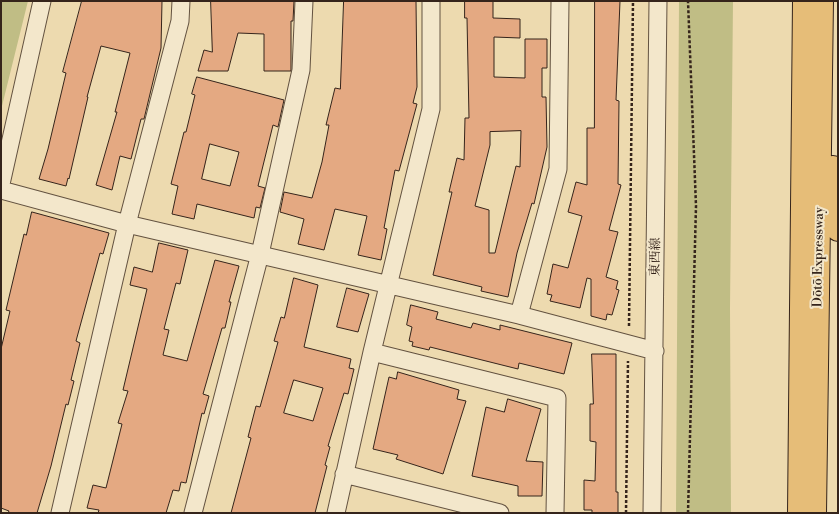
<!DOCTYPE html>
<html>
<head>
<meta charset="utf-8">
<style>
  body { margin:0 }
  #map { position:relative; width:839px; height:514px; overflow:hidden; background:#eddaaf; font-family:"Libre Bodoni",serif }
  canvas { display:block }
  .frame { position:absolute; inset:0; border:2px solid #35241b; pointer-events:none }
</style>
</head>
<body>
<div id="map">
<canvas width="839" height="514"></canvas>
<div class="frame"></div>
</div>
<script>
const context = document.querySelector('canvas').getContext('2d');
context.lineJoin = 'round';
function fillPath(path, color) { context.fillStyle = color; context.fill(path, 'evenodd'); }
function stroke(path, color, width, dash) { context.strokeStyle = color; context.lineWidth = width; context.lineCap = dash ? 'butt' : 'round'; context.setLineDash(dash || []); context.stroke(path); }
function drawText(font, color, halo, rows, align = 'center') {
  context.font = font + ' "Libre Bodoni","Noto Serif JP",serif'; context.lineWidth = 4; context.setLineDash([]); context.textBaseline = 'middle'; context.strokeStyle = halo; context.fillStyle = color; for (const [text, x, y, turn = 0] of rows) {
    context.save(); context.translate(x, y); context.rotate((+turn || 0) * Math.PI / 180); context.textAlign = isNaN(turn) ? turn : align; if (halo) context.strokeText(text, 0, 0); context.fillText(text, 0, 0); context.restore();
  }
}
fillPath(new Path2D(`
  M1 1H28L1 110Z
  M679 1H733L730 308 731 513H676Z`), '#c0bd85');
const building = new Path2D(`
  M82 1H162L161 48 144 119H141L131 159 120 156 112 190 96 185 117 112H115L130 53 101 46 87 97H88L69 179 68 178 66 186 39 179 48 149 66 73 63 72Z
  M211 1H294L293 21H291V71H264V34L238 33 228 71H198L204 50 212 52Z
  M344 1H416L417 87 413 103 417 104 399 171 395 170 384 228 387 229 381 260 358 255 367 216 335 209 324 250 298 244 304 219 280 212 284 192 312 198 322 162 329 125H326L335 88 340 89Z
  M465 1H493V18L520 19V38L494 37V77L525 78V39H547V68H542V97H546L547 147 534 204 532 203 517 253 508 297 481 291 482 287 433 275 452 192H449L457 158 464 160 465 118H469L467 18H465ZM521 131 520 167 516 166 495 253H489V210L475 206 490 145V132Z
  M595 1H620L616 100 619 101 618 184 621 185 609 230 618 232 606 277 618 281 616 289 619 290 612 315 607 314 606 320 591 316V279L587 278 580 308 550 301 552 295 547 294 553 264 568 268 582 216 568 212 576 182 587 185V128H594Z
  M197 77 284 100 278 127 273 125 258 186 265 188 260 208 256 207 254 218 197 204 194 219 172 214 178 186 171 184 184 132H186L195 95 192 94ZM210 144 239 152 230 186 202 179Z
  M32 212 109 233 103 254 100 253 76 341 80 343 71 380 74 381 68 405 66 404 51 466 37 513H8L9 511 1 508V349L10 311 6 310 24 234 26 235Z
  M159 243 188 250 180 284 176 283 164 329 169 330 163 355 187 361 215 260 239 266 229 302H231L225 328H222L203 394 209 396 204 414 202 413 186 483 181 482 179 491 173 490 166 513H98L99 510 87 508 93 485 106 488 122 424 118 423 128 391 123 390 147 289 130 285 134 267 152 272Z
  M294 278 318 285 304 347 351 359 349 368 354 369 348 394 344 393 328 446 330 447 325 465 327 466 315 513H231L251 438 248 437 256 406 260 407 278 342 274 341 281 317 284 318ZM294 380 323 388 313 421 284 413Z
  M347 288 369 294 358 332 337 327Z
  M411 305 438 312 436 319 471 328 473 323 500 330V325L572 343 564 374 519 363 518 369 430 347 429 350 412 346 413 342 409 341 412 327 407 325Z
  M592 354H616V492H618V513H592V510H584V480L595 481 596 442 590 441V404H593Z
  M398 372 459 390 457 399 466 401 443 474 396 459 398 455 373 449 389 377 396 379Z
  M508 399 541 409 526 461 543 462 542 496H518V486L472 476 486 407 504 412Z`);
fillPath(building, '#e4a982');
stroke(building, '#35241b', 1);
const street = new Path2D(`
  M1 184 42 1
  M1 190 127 224 519 315 655 351
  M519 315 558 169 560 1
  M372 352 557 398 555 513
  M344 474 500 513
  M60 513 127 224 180 21 181 1
  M193 513 260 254 301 70 304 1
  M336 513 372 352 431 109V1
  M652 513 658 1`);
const highway = new Path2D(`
  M833 167 838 230
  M799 513 804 1
  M815 513 822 1`);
stroke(street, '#635240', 19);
stroke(highway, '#35241b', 24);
stroke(new Path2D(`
  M629 326 633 1
  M626 513 628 361
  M688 513 696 206 688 1`), '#35241b', 2.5, [3, 2]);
stroke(street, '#f3e7cb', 17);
stroke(highway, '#e6bd78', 22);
drawText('13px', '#35241b', '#f3e7cb', [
  ["東西線",656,257,-89],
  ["Dōtō Expressway",819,257,-89]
]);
</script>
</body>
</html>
